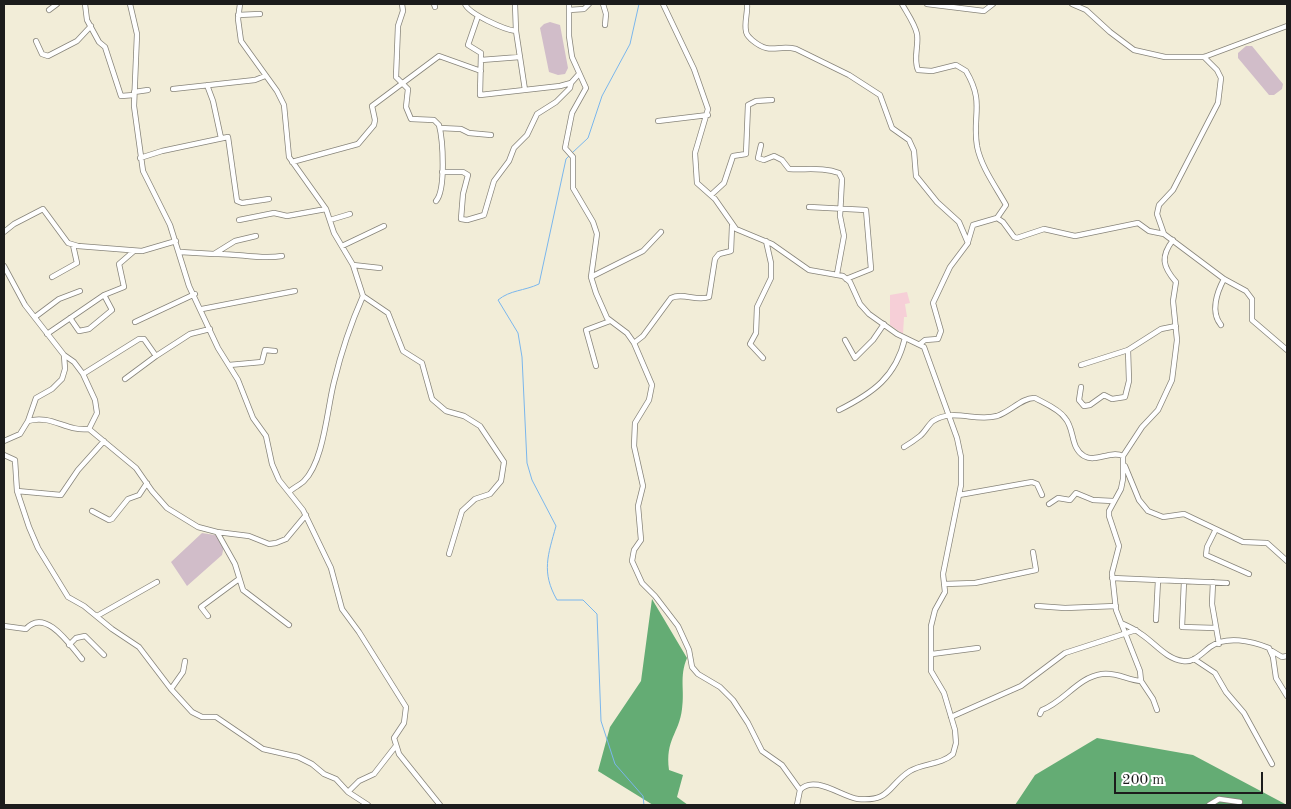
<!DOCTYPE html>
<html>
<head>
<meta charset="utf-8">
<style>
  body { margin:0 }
  #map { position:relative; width:1291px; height:809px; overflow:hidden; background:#f2edd8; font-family:"Old Standard TT",serif }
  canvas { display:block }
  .frame { position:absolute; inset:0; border:5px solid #1c1c1c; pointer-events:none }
  .scale { position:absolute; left:1114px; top:772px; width:149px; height:22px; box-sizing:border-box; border:2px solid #1c1c1c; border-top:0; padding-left:6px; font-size:15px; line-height:18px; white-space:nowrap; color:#1c1c1c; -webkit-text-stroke:4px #fff; paint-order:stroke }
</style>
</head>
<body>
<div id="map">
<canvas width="1291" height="809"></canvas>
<div class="frame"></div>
<div class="scale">200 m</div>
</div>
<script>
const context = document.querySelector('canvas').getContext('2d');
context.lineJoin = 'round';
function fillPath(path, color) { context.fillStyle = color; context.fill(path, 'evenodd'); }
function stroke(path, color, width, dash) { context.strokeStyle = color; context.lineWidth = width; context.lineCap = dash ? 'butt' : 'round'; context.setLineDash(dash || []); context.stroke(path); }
fillPath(new Path2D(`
  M907 292 910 303 905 304 907 317H904L903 334 890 325V295Z`), '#f6cfd7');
fillPath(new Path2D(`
  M550 22 560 25 568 68 565 74 558 75 549 72 540 28 544 24Z
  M1246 46H1252L1283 84 1282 89 1274 95H1269L1238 58V53Z
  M202 533 221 536 225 542 222 555 187 586 171 562Z`), '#d1bdc9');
fillPath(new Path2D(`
  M652 599 687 658C679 677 685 690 682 709 679 734 665 739 669 770L683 775 677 797 688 805H653L598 771 610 727 641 681Z
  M1097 738 1193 755 1287 805H1015L1035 775Z`), '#64ac74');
stroke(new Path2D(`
  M572 153 588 138 602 96 630 44 639 4
  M569 156 566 159 539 284C524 291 510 290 498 300L518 333 522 357 527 463 532 480 556 526C548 555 541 572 557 600H583L597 614 601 721 615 764 643 796 644 805`), '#7ab6ec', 1);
const minor = new Path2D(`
  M85 4 87 20 99 42 105 47 121 96 134 95
  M130 4 137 34 134 106 143 171 170 225 189 286 218 348 238 380 253 418 266 436 272 464 279 480 303 510 331 568 342 609 359 632 406 707 404 723 394 738 399 754 440 805
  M240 4 238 19 241 41 277 91 284 105 289 157 326 209 334 233 353 265 363 296C351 323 341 353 334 382 327 409 324 461 304 481 300 485 293 488 289 492
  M402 4 403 11 398 26 396 77 408 89 406 107 411 119 434 120 439 125C443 140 446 190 436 201
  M434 4 435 7
  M465 4C469 14 505 30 516 31
  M515 4 516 31 525 90
  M569 4V36L572 57 586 88 572 113 565 148 573 157V188L593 222 597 234 591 277 596 293 607 318 627 333 634 343 652 385 649 400 635 423 634 446 643 486 638 506 641 540 634 550 632 561 642 583 655 596 678 626 689 650 692 667 698 674 720 687 733 700 748 723 762 751 782 765 800 790 797 805
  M603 4 606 14 605 25
  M663 4 694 69 708 109 695 153 697 183 715 199 736 229 772 244 809 270 843 276 850 282 860 304 869 314 897 334 924 347 957 438 961 457V485L943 574 945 592 935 610 931 626V671L944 693 955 730 956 743 953 754C941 765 923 763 910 771 888 785 891 802 858 799 842 797 814 774 800 790
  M747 4C748 12 744 23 746 31 746 35 750 38 752 40 771 56 777 44 796 49L849 75 880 95 892 128 909 140 914 151 916 176 937 202 959 222 968 243 950 267 933 303 941 331 938 339 925 340 920 344
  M902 4C907 13 915 24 917 34 919 45 913 59 918 70L932 71 956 65 966 71C985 103 972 115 977 146 981 167 996 187 1006 205L997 218 973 225 968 242
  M927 4 984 11 993 4
  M1072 4 1086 10 1110 32 1134 50 1165 57H1204L1287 26
  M49 10 57 4
  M569 10 584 9 589 4
  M238 15 260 14
  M478 16 468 45 481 53 480 95 560 86 571 83 579 74
  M36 41 42 54 48 56 77 41 91 26
  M481 60 520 57
  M207 85 213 101 221 138
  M173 89 255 80 265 76
  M134 92 148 90
  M658 121 708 115
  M440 128 461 129 469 133 491 135
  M761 145 758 158 764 160 774 156 782 160 789 169C806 170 824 167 839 173L842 179 840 216 844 236 837 274
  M140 158 162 151 228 137 237 201 242 203 269 199
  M292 162 358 144 374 125 375 120 372 106 439 56 481 71
  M442 172H463L468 175 463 194 461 219 467 220 484 215 494 181 509 161 514 148 527 135 537 114 556 102 570 88 571 83
  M711 195 724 183 733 156 746 154 748 105 756 101 772 100
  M809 207 866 210 871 269 846 279
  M997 218 1003 222 1014 237 1017 238 1044 229 1075 236 1138 223 1149 231 1164 234 1224 279 1246 291 1252 299V320L1287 350
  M239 220 274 213 287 216 326 209
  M330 220 350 214
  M4 232 14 224 43 209 68 243 78 246 142 251 176 241
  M1164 234 1157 214 1159 205 1173 190 1218 103 1221 78 1217 70 1204 57
  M342 246 384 226
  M180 252 214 254 235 241 256 236
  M215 254C237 253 260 260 282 256
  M353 265 380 268
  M4 266 25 305 64 355 74 362 83 374 95 400 97 413 89 429 136 468 152 491 167 508 198 527 217 532 235 564 243 590 289 625
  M52 277 77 263 73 245
  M591 277 643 251 661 232
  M363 296 388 313 403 351 422 363 432 399 446 411 464 416 480 426 504 462 501 481 490 494 475 499 462 511 449 554
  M202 309 295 291
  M35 317 59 299 80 291
  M70 318 79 331 89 329 112 310 104 295
  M135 322 195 294
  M1221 325C1210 312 1217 292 1224 279
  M47 334 104 295 124 287 119 264 134 251
  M845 340 855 358 873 340 884 324
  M634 343 643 336 671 298C683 292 697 302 709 297L715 259 719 254 731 251 732 226
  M763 358 750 344 756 333 757 307 771 278V263L766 241
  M229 365 262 362 265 350 275 351
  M1081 365 1128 350 1161 329 1176 326
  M596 366 586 330 610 321
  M83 374 139 339H144L156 356 190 334 210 329
  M125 379 156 356
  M1081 387 1079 400 1084 406 1090 405 1104 395 1112 399 1125 397 1129 381 1128 350
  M839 410C873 393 896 377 905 338
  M28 421 36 398 52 389 62 379 65 369 64 355
  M4 441 20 434 28 421C51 414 67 432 89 429
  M904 447C909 444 915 440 920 436 925 432 928 425 933 421 954 408 975 422 997 416 1010 412 1023 397 1035 398 1044 403 1059 409 1065 418 1075 429 1070 448 1084 456 1096 463 1110 450 1123 456
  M4 455 15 460 17 491 29 527 38 548 68 597 84 606 112 629 139 647 171 689 192 712 202 717H216L263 749 298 757 312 764 324 774 336 779 348 792 368 805
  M1123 456 1142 427 1158 410 1172 380 1177 340 1173 301 1176 282C1163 267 1160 257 1173 240
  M1125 466 1139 500 1148 511 1163 517 1184 514 1243 542 1267 543 1287 561
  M17 491 61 495 78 470 104 441
  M959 495 1032 482 1037 484 1042 495
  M1049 504 1058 498 1070 500 1076 493 1093 500 1113 501
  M92 511 109 520 112 519 128 499 139 495 147 483
  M1215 531 1207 547 1206 555 1249 574
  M217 532 249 536 269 544 276 543 286 539 306 515
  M1112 578 1227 583
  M1184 581 1182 627 1216 628
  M1213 582 1212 604 1219 644
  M944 584 975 583 1036 570 1033 552
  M1037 606 1065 608 1116 606
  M97 616 157 582
  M208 616 201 607 239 579
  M1156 620 1158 580
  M1121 623C1128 626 1135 629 1141 634 1155 643 1166 659 1183 661 1194 663 1202 653 1210 647 1226 635 1252 641 1269 648L1273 657 1276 678 1287 696
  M4 626 26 629C45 607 70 645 82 659
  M69 645 76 638 85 636 104 655
  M1272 651 1282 657 1287 656
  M932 654 978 648
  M1194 659 1215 673 1226 692 1244 713 1272 764
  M1141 681 1153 699 1157 710
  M171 689 183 672 185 661
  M1040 714 1042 710C1064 702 1078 677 1102 674 1117 672 1127 680 1141 681L1140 671 1116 610 1112 573 1119 546 1109 516V511L1121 489 1123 479V456
  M951 717 1021 686 1065 653 1136 630
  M348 792 359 781 374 774 395 747
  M1209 805 1219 799 1240 802`);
stroke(minor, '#87847a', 6);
stroke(minor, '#fff', 4.5);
</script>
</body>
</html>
